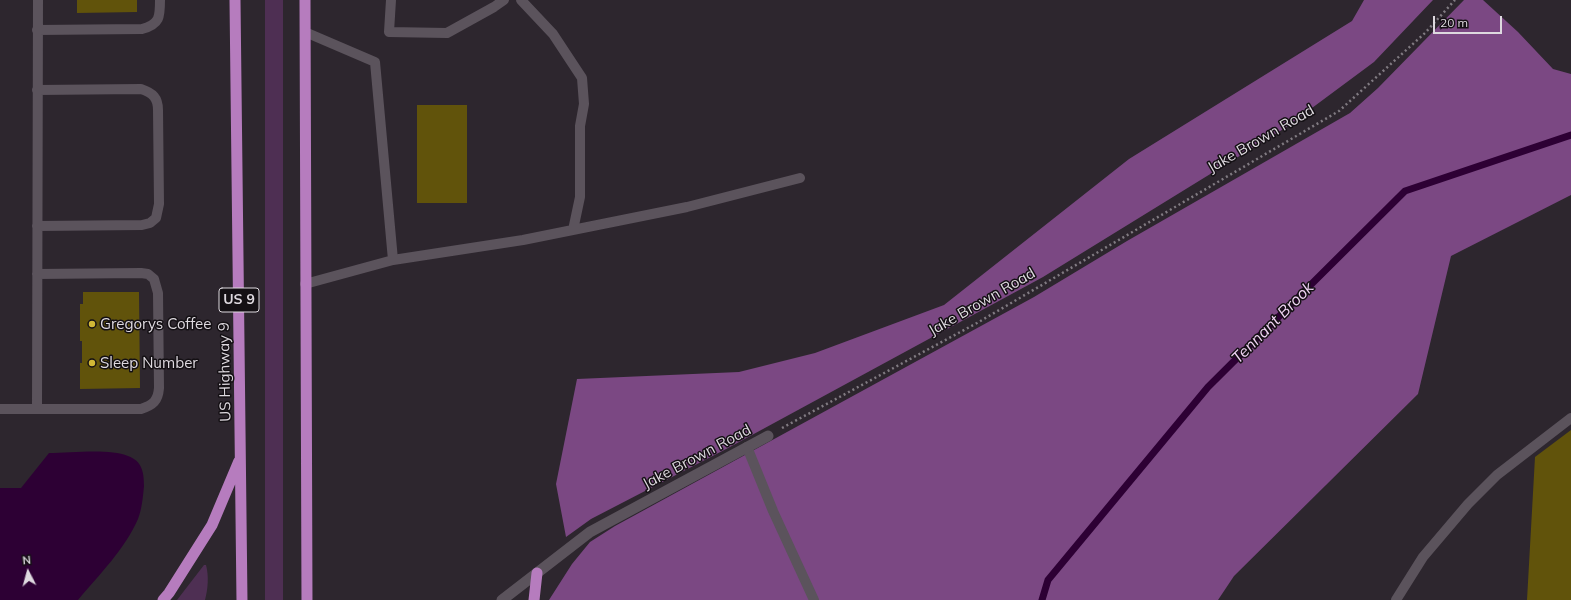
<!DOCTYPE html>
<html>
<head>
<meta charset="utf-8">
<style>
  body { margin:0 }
  #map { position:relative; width:1571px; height:600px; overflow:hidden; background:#2d262e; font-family:Mulish,sans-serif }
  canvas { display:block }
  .north { position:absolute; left:8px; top:552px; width:40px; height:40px; -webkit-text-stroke:3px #141014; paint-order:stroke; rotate:354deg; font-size:11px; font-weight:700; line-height:16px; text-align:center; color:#ded9df }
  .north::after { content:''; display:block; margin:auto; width:14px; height:18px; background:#ded9df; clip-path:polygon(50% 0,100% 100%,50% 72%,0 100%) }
  .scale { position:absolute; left:1433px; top:16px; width:69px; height:18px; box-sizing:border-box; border:2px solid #ded9df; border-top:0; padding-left:5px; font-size:12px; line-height:14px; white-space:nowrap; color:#ded9df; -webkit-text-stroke:3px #141014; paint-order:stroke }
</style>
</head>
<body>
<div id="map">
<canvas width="1571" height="600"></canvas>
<div class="north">N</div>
<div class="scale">20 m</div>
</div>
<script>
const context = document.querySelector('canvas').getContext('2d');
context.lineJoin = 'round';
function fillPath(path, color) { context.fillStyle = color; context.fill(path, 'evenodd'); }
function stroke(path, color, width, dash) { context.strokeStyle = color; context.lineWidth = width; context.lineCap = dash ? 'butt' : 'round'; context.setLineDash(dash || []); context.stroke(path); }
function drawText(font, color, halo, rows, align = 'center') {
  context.font = font + ' Mulish,sans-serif'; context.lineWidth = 3; context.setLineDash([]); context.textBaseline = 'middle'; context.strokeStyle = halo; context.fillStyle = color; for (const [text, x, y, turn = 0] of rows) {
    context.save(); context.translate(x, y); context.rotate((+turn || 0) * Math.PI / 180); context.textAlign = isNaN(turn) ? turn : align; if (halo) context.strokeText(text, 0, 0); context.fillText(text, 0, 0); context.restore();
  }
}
fillPath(new Path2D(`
  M265 0H283V600H265Z
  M204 565H206C209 576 208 589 205 600H177Z`), '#4e2f53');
fillPath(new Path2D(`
  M1364 0H1433L1374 62 1285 128 1043 277 728 448 591 519 566 537 556 484 577 379 739 372 815 353 944 305 1129 159 1352 21Z
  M1464 0H1483L1518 32 1553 69 1571 74V195L1451 256 1418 394 1234 576 1218 600H549L572 564 590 542 615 526 1034 297 1127 241 1350 113 1378 88Z`), '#7b4883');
fillPath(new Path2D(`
  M49 453C71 453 109 448 128 456 142 461 144 472 144 486 143 496 142 509 138 519 125 549 99 575 78 600H0V488H21Z`), '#2d0034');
stroke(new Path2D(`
  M1042 600 1048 580 1208 387 1405 191 1571 135`), '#2d0034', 7);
fillPath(new Path2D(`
  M77 0H137V12L77 13Z
  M417 105H467V203H417Z
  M83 292H139L140 388 80 389V363H82V341H80V304H83Z
  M1571 430V600H1527L1535 457Z`), '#61530b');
stroke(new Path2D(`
  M782 428 977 323 1339 111 1425 33 1455 0`), '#817b82', 2.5, [2, 3]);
stroke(new Path2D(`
  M391 0 389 32 447 33 494 7 504 0
  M521 0 553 34 582 78 584 104 580 126V197L573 230
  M37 30 142 29C160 24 160 17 160 0
  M305 32 375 62 393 260
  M37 226 142 225 150 223 156 218 159 204 158 110C158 98 153 93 141 89L37 90
  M305 284 393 260 523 240 687 207 800 178
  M0 409H37L38 0
  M37 409H141C153 405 158 401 159 388L158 293 154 279 148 274 141 273 37 274
  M747 447 773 511 814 600
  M1396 600 1423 557 1468 504 1497 475 1571 418`), '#5b535c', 10);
stroke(new Path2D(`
  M502 600 590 532 768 436`), '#5b535c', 11);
stroke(new Path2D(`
  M235 0 242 600
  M305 0 307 600
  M163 600 169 593 212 525 239 461
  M534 600 537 573`), '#b67cbe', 11);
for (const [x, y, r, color] of [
  [92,324,4,"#d1b736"],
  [92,363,4,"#d1b736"]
]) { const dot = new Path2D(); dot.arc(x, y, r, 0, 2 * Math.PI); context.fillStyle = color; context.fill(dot); stroke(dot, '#141014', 1.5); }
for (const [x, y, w] of [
  [239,300,40]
]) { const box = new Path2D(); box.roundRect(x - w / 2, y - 12, w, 24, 3); context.fillStyle = '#141014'; context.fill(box); stroke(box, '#ded9df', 1); }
drawText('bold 14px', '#ded9df', null, [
  ["US 9",239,300]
]);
drawText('15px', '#ded9df', '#141014', [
  ["Jake Brown Road",1261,139,-30],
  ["Jake Brown Road",982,302,-30],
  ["US Highway 9",225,372,-91],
  ["Jake Brown Road",697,457,-28]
]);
drawText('15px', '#ded9df', '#141014', [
  ["Gregorys Coffee",100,324],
  ["Sleep Number",100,363]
], 'left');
drawText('italic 16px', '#f1d4f5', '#141014', [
  ["Tennant Brook",1273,323,-45]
]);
</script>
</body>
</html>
